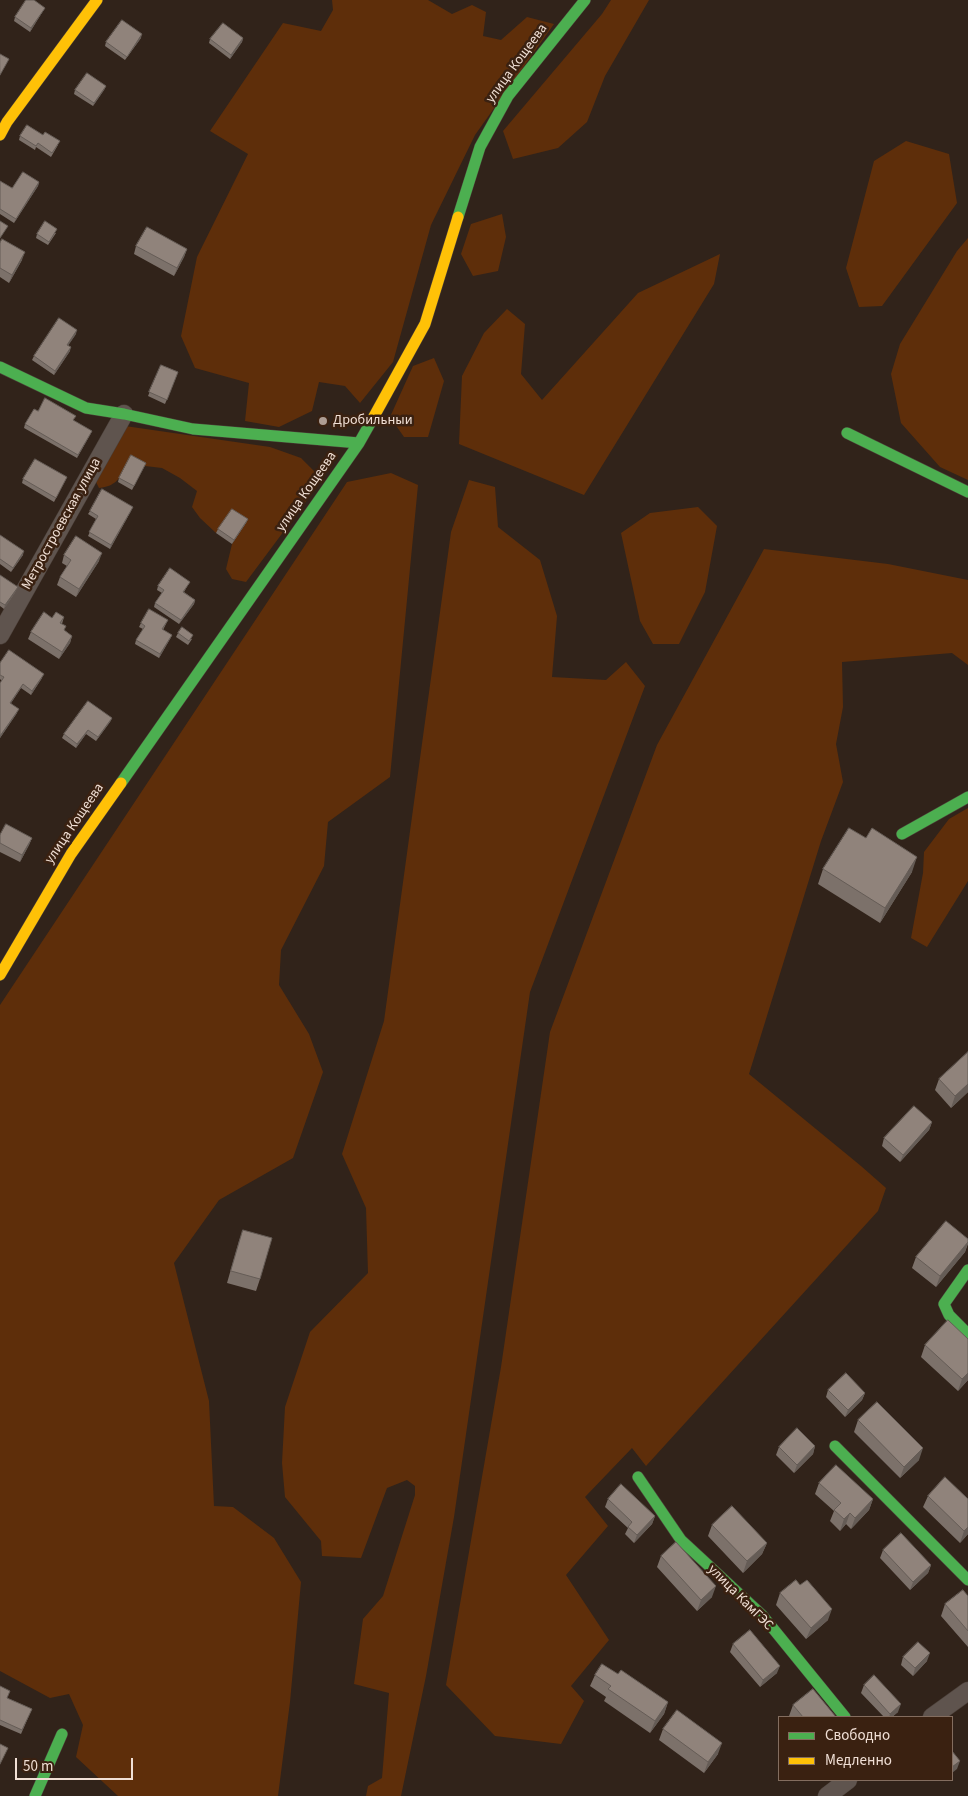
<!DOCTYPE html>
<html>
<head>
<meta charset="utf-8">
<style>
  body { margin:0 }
  #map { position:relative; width:968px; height:1796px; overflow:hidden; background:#31231a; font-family:"Source Sans 3",sans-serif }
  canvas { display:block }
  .legend { position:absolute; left:778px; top:1716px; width:175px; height:65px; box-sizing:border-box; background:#3a2111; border:1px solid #836d5f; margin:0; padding:6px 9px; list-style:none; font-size:15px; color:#f0dfd5 }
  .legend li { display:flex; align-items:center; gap:10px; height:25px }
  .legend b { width:25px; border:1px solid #836d5f }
  .scale { position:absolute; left:15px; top:1758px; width:118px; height:22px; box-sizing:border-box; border:2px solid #f0dfd5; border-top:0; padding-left:6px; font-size:15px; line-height:18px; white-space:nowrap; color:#f0dfd5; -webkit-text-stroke:4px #3a2111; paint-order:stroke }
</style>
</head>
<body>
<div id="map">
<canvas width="968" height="1796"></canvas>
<ul class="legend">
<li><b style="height:6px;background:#4caf50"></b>Свободно</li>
<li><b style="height:6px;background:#ffc107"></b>Медленно</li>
</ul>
<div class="scale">50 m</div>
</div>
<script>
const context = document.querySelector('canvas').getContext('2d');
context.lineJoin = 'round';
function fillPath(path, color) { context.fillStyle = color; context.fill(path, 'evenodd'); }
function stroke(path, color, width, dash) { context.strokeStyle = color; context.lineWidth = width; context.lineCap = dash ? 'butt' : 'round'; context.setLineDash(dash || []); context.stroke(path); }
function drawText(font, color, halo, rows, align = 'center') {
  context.font = font + ' "Source Sans 3",sans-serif'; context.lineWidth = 5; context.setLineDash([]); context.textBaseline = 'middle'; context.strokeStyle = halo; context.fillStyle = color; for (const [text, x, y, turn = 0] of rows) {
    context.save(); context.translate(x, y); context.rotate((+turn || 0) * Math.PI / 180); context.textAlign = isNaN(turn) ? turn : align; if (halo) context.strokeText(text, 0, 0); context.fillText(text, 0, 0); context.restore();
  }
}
fillPath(new Path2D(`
  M332 0H428L452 14 472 5 486 12 483 36 501 40 527 17 554 24 475 135 431 225 393 362 360 403 345 386 319 382 312 411 279 427 245 421 249 383 195 368 181 336 197 257 248 154 210 131 283 23 321 31 333 10Z
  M611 0H649L605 76 587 122 558 148 513 159 503 131 602 14Z
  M906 141 949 154 957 203 882 306 859 307 846 268 874 161Z
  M502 214 506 237 498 271 473 276 461 254 471 224Z
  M968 238V480L940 467 901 423 891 374 900 344 957 251Z
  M720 254 714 284 584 495 459 444 462 376 484 333 507 309 525 324 521 374 542 400 638 293Z
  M434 358 444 381 428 437H404L390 417 413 366Z
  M125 426 270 447 301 458 315 472 316 488 246 582 232 579 226 569 232 544 246 523 230 513 216 533 200 518 192 507 197 491 180 478 162 468 145 466 130 459C121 475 119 486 99 488L95 480Z
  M391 473 418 485 390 777 328 822 324 866 281 950 279 985 309 1034 323 1072 293 1158 219 1200 174 1263 209 1401 214 1506 233 1507 274 1538 301 1582 290 1702 278 1796H118L76 1757 83 1725 69 1694 50 1698 0 1671V1005L347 482Z
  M469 480 495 487 498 527 540 560 557 616 552 677 606 680 626 662 645 686 530 992 454 1517 426 1676 401 1796H366L368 1786 382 1778 389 1693 354 1684 363 1619 383 1596 415 1495V1486L407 1480 387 1488 361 1558 322 1556 321 1541 285 1497 282 1463 285 1407 310 1332 368 1273 366 1208 342 1154 384 1021 451 532Z
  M698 507 717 526 705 592 679 644H653L640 621 621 533 650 513Z
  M764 549 888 564 968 580V665L952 653 842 662 843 707 836 744 843 782 821 841 749 1074 861 1166 886 1188 878 1211 646 1466 632 1448 585 1497 608 1526 566 1575 609 1640 571 1686 584 1701 561 1744 495 1736 446 1685 501 1367 550 1032 657 745Z
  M968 808V881L927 947 911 938 923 873 924 852 949 819Z`), '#5e2e0a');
const street = new Path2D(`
  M0 635 124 414
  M932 1717 968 1691
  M827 1796 848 1780`);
const fast = new Path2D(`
  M458 217 480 147 508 96 585 0
  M0 367 86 408 124 414 193 429 359 443
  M847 433 968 492
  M121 783 359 443 372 420
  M902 834 968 797
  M968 1270 944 1304 949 1315 968 1334
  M835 1446 968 1580
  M638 1477 681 1540 762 1615 845 1717
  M35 1796 62 1734`);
const slow = new Path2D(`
  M0 135 7 122 97 0
  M372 420 425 324 458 217
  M0 975 71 854 121 783`);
stroke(street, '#4b3f38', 19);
stroke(fast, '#4b3f38', 12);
stroke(slow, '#4b3f38', 12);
stroke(street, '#5f544e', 18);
stroke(fast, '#4caf50', 11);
stroke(slow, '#ffc107', 11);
fillPath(new Path2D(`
  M45 8 43 11 30 32 14 21 15 17Z
  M141 38 125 60 105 46 106 42Z
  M243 38 242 42 230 59 209 43 210 39Z
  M106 86 104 90 93 106 74 94 75 90Z
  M20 136 58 145 51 157 36 147 35 150 19 140Z
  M0 181 12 188 39 182 38 186 14 223 0 214Z
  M56 233 48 245 36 238 37 234Z
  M0 243 22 260 9 283 0 277Z
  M136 246 187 249 184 257 174 276 134 254Z
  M76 334 68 345 70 351 54 375 32 360 34 356Z
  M161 365 178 372 165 404 148 396Z
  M38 411 74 421 92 431 77 458 24 428 25 424Z
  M146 463 132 490 118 482 119 478Z
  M67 477 54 502 22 483 23 479Z
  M90 511H131L110 549 88 536 96 519 88 514Z
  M248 519 246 523 232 544 216 533 218 529Z
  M0 535 23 555 11 572 0 564Z
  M64 555 99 561 76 597 57 585 60 577 67 566 62 563Z
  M0 575 16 591 4 609 0 606Z
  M190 582 188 585 184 592 195 600 194 604 179 624 154 607 155 603 162 593 157 590 158 586Z
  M64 617 62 624 64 630 72 636 70 643 59 659 28 639 31 632 52 618Z
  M168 620 163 630 172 635 170 639 159 658 135 644 136 640 143 629 139 627 141 623Z
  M178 633 192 639 188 645 176 637Z
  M0 663 42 678 31 695 21 688 11 703 17 713 0 738V683L2 681 0 679Z
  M112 718 110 722 96 741 86 734 76 748 62 738 64 734Z
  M0 835 32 838 29 845 20 862 0 852Z
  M823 869 912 872 880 923 818 884Z
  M939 1079 968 1092 951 1108 935 1090Z
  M932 1122 929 1130 900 1162 882 1146 884 1138Z
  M243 1230 260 1279 256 1291 227 1283 239 1241Z
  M968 1239V1244L965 1252 936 1287 912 1268 916 1257Z
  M968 1339V1380L958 1391 921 1357 925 1345Z
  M828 1390 865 1393 862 1400 845 1417 826 1397Z
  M858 1420 919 1460 900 1478 854 1432Z
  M815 1446 813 1454 794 1473 776 1455 779 1447Z
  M819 1483 873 1499 869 1510 851 1529 846 1524 840 1531 830 1521 834 1511 815 1494Z
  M928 1496 968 1499V1534L960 1543 923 1507Z
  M608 1499 655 1516 652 1524 634 1543 625 1534 628 1528 605 1507Z
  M712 1525 767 1543 762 1554 743 1573 708 1536Z
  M883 1550 931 1565 928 1573 910 1590 880 1558Z
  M661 1556 712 1597 697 1611 657 1567Z
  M780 1593 828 1620 806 1639 776 1605Z
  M968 1596V1647L941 1616 945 1604Z
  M733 1644 777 1673 760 1687 730 1652Z
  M903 1657 927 1661 913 1676 901 1665Z
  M618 1674 668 1702 664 1714 650 1733 604 1701 606 1697 590 1686 595 1675Z
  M864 1685 898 1712 892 1717H884L861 1693Z
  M0 1686 7 1698 32 1709 21 1734 0 1725Z
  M793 1705 836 1717H790L789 1716Z
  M663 1729 718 1754 704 1773 659 1740Z`), '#7c716a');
fillPath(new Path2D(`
  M45 8 43 11 30 32 31 28Z
  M142 34 141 38 125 60 127 57Z
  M243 38 242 42 230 59 231 55Z
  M106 86 104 90 93 106 94 103Z
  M39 182 38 186 14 223 16 219Z
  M187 249 184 257 174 276 177 268Z
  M25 252 22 260 9 283 12 275Z
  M77 330 76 334 66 349 67 345Z
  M71 347 70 351 54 375 55 371Z
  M92 431 90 435 77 458 78 455Z
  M133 507 131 511 110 549 111 545Z
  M248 519 246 523 232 544 234 540Z
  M24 551 23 555 11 572 13 568Z
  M102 553 99 561 76 597 79 589Z
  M18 587 16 591 4 609 5 605Z
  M195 600 194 604 179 624 181 620Z
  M172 635 170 639 159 658 160 654Z
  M72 636 70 643 59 659 62 652Z
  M44 674 42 678 31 695 32 691Z
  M23 684 21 688 9 706 10 703Z
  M19 709 17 713 0 738V736Z
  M112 718 110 722 96 741 98 737Z
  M88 730 86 734 76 748 77 744Z
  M32 838 29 845 20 862 22 855Z
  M917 857 912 872 880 923 885 908Z
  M968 1084V1092L951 1108 955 1096Z
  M932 1122 929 1130 900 1162 903 1155Z
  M968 1242 965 1252 936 1287 940 1276Z
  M968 1373V1380L958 1391 962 1379Z
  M865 1393 862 1400 845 1417 848 1410Z
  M815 1446 813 1454 794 1473 797 1465Z
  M923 1448 919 1460 900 1478 904 1467Z
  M873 1499 869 1510 851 1529 855 1518Z
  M850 1513 846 1524 840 1531 844 1519Z
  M655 1516 652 1524 634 1543 637 1535Z
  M968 1527V1534L960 1543 964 1531Z
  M767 1543 762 1554 743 1573 747 1561Z
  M931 1565 928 1573 910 1590 913 1582Z
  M716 1586 712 1597 697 1611 701 1600Z
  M832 1609 828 1620 806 1639 811 1628Z
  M930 1653 927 1661 913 1676 915 1668Z
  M780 1666 777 1673 760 1687 763 1680Z
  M668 1702 664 1714 650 1733 655 1721Z
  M901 1704 898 1712 892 1717H889L890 1714Z
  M722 1743 718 1754 704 1773 708 1762Z
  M960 1761 957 1769 952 1773V1767Z`), '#655c56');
const building = new Path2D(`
  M26 0H34L45 8 31 28 15 17Z
  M122 20 142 34 127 57 106 42Z
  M223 23 243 38 231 55 210 39Z
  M0 54 9 59 0 75Z
  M87 73 106 86 94 103 75 90Z
  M27 125 43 135 45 132 60 141 52 153 38 143 36 146 20 136Z
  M23 172 39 182 16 219 0 209V181L12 188Z
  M0 221 8 226 0 238Z
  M45 221 57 229 49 242 37 234Z
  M147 227 187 249 177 268 136 246Z
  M2 239 25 252 12 275 0 268V243Z
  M59 318 77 330 67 345 71 347 55 371 34 356Z
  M161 365 178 372 167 400 149 392Z
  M45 398 76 416 73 420 92 431 78 455 25 424 34 409 38 411Z
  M131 455 146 463 134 486 119 478Z
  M35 459 67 477 56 498 23 479Z
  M102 489 133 507 111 545 89 532 98 516 90 511Z
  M232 509 248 519 234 540 218 529Z
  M0 535 24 551 13 568 0 559Z
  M76 536 102 553 79 589 60 577 71 560 64 555Z
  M170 568 190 582 183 592 195 600 181 620 155 603 164 590 158 586Z
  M0 575 18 587 5 605 0 602Z
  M149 609 168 620 162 629 172 635 160 654 136 640 145 626 141 623Z
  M44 612 52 618 56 612 64 617 60 623 66 626 64 630 72 636 62 652 31 632Z
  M182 627 193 635 189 641 178 633Z
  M9 650 44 674 32 691 23 684 10 703 19 709 0 736V683L4 677 0 675V663Z
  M88 701 112 718 98 737 88 730 77 744 64 734Z
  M6 824 32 838 22 855 0 843V835Z
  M849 828 866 838 872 828 917 857 885 908 823 869Z
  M968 1052V1084L955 1096 939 1079Z
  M914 1106 932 1122 903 1155 884 1138Z
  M946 1221 968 1239V1242L940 1276 916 1257Z
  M243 1230 272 1238 260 1279 231 1271Z
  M948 1320 968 1339V1373L962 1379 925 1345Z
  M846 1373 865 1393 848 1410 828 1390Z
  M877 1402 923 1448 904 1467 858 1420Z
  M797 1428 815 1446 797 1465 779 1447Z
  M836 1465 873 1499 855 1518 850 1513 844 1519 834 1510 841 1503 819 1483Z
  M945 1477 968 1499V1527L964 1531 928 1496Z
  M621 1484 655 1516 637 1535 628 1527 632 1522 608 1499Z
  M732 1506 767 1543 747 1561 712 1525Z
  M901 1533 931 1565 913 1582 883 1550Z
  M676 1542 716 1586 701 1600 661 1556Z
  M796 1580 800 1585 807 1580 832 1609 811 1628 780 1593Z
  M963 1590 968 1596V1631L945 1604Z
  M750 1630 780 1666 763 1680 733 1644Z
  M918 1642 930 1653 915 1668 903 1657Z
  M602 1664 618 1674 621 1670 668 1702 655 1721 608 1689 611 1686 595 1675Z
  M874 1675 901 1704 890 1714 864 1685Z
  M0 1686 10 1691 7 1698 32 1709 22 1730 0 1720Z
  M813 1689 836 1717H803L793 1705Z
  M677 1710 722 1743 708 1762 663 1729Z
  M0 1744 8 1748 0 1764Z
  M952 1751 960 1761 952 1767Z`);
fillPath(building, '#90837b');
stroke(building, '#655c56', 1);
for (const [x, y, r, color] of [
  [323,421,5,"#ad9d94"]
]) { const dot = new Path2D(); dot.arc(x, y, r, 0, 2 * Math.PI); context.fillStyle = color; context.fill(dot); stroke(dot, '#3a2111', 2); }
drawText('14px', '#f0dfd5', '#3a2111', [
  ["улица Кощеева",517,64,-54],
  ["улица Кощеева",307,492,-55],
  ["Метростроевская улица",62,524,-61],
  ["улица Кощеева",75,824,-56],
  ["улица КамГЭС",740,1598,45]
]);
drawText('14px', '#f0dfd5', '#3a2111', [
  ["Дробильныи",333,421]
], 'left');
</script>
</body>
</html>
